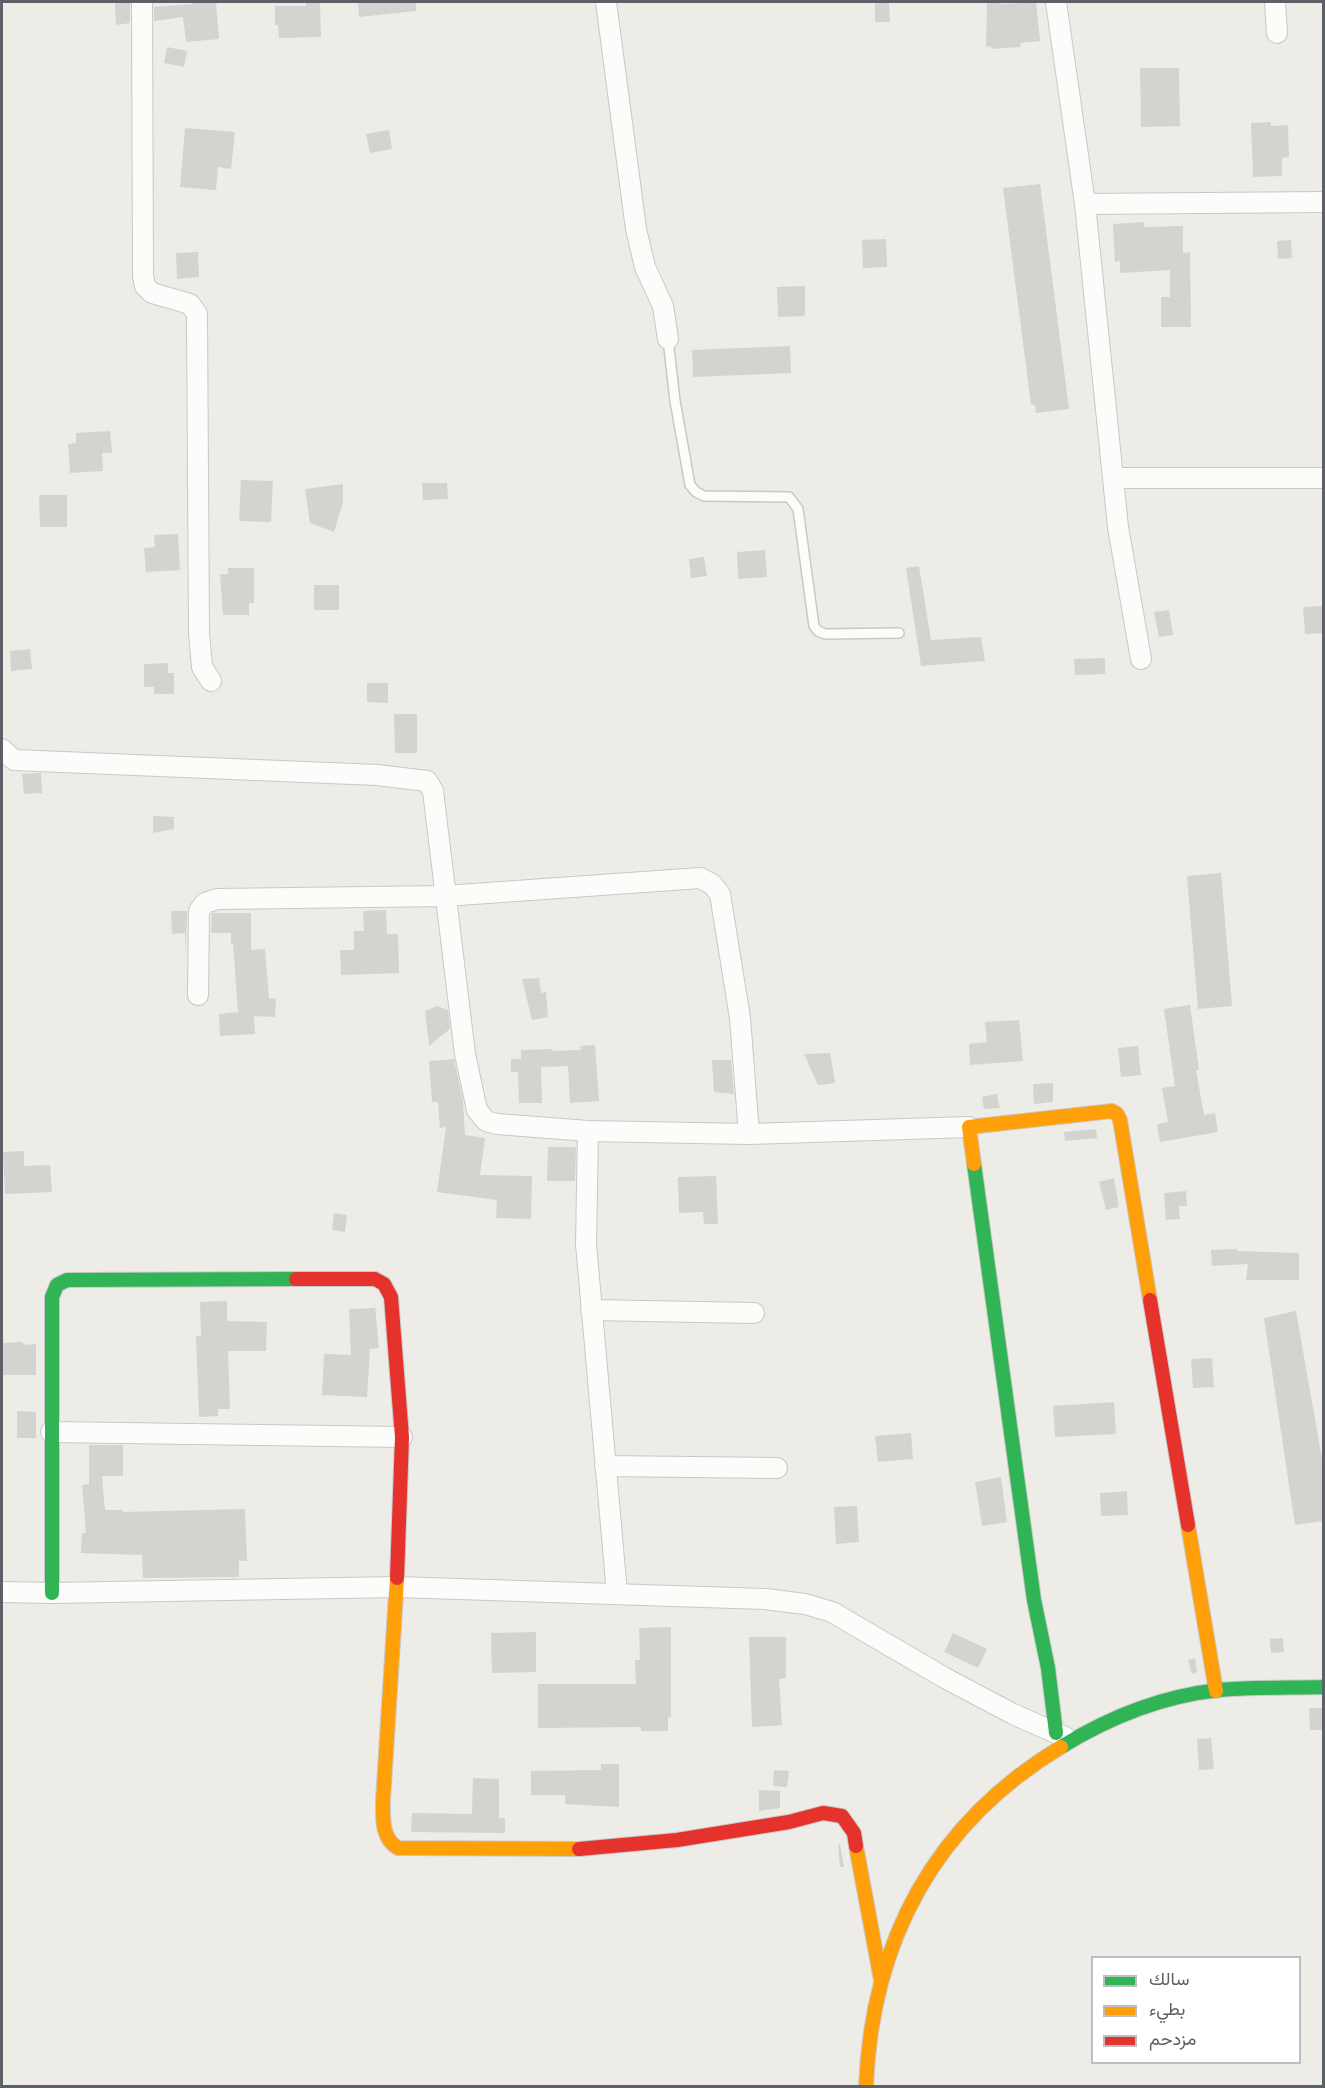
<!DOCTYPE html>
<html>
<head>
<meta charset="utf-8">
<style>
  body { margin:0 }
  #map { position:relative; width:1325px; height:2088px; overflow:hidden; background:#edece7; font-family:Roboto,Vazirmatn,sans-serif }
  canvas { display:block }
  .frame { position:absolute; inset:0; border:3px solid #5d6066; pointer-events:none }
  .legend { position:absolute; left:1091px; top:1956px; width:210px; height:108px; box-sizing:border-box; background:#fff; border:2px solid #bebfc2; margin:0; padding:8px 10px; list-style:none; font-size:18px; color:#5d6066 }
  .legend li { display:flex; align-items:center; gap:12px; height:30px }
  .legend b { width:30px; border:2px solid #bebfc2 }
</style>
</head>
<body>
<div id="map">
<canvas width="1325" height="2088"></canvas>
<div class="frame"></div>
<ul class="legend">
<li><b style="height:8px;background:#30b455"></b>سالك</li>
<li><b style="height:8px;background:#ff9f0a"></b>بطيء</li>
<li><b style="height:8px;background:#e5322d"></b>مزدحم</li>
</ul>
</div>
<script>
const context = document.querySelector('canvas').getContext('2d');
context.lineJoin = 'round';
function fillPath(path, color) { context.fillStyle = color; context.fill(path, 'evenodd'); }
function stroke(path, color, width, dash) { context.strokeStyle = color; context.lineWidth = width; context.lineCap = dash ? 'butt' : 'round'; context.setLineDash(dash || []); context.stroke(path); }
fillPath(new Path2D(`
  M115 2H130V23L116 25Z
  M192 2H216L219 39 186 42 183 17 154 21V7L192 4Z
  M358 2H416V11L359 17Z
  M875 2H889L890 22H875Z
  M987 2H1001V4L1036 2 1040 41 1020 43 1021 47 991 49V46L986 47Z
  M306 3H320L321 37 279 38 278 25H275V6H306Z
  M167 47 187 51 184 67 164 63Z
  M1140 68H1179L1180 126 1141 127Z
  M1271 122V126L1288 125 1289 157 1282 158V176L1253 177 1251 123Z
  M185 128 235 132 231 169 218 167 216 190 180 187Z
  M389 130 392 149 370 153 366 134Z
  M1040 184 1069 409 1036 413 1035 405H1031L1003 188Z
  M1144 222V227L1183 226V253L1190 252 1191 327H1161V297H1170V270L1120 273V261L1115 262 1113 224Z
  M886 239 887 267 863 268 862 240Z
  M1291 240 1292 258 1278 259 1277 241Z
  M198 252 199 277 177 279 176 253Z
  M805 286V316L778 317 777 287Z
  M790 346 791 373 693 377 692 350Z
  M110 431 112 453H102L103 471 70 473 68 444 76 443V433Z
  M241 480 273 481 271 522 239 521Z
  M422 483H447L448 499 423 500Z
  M343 484V502L334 532 310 523 305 489Z
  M39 495H67V527H40Z
  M178 534 180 570 146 572 144 548 155 547 154 535Z
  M765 550 767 577 738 579 737 552Z
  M704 557 707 576 691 578 689 559Z
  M919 566 931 640 981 637 985 661 921 666 906 568Z
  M228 568H254V603H249V615H223L220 574H228Z
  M314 585H339V610H314Z
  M1322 606 1323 633 1305 634 1303 607Z
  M1169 610 1173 635 1159 637 1154 612Z
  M30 649 32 669 11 671 10 651Z
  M1105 658V674L1075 675 1074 659Z
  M168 663V673H174V694H154V687H144V664Z
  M367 683H388V703L367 702Z
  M394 714H417V753H395Z
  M41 773 42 793 24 794 22 774Z
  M153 816 174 817V829L153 833Z
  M1221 873 1232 1006 1198 1009 1187 876Z
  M386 910 387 934H398L399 973 341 975 340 950H354V931H364L363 911Z
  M171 911H187L186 953 185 933 172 934Z
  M212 913H251V950L265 949 269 998 276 999 275 1017 254 1016 255 1034 220 1036 219 1014 238 1012 233 943H231V933H211Z
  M539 978 541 993 546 992 548 1017 532 1020 522 979Z
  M1190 1005 1199 1070H1196L1204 1115 1215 1113 1218 1132 1160 1142 1157 1124 1168 1122 1162 1088 1175 1086 1164 1009Z
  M437 1006 448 1010 450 1029 429 1046 425 1011Z
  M1019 1020 1023 1061 970 1065 969 1044 987 1042 985 1022Z
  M595 1045 599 1101 570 1103 568 1066 541 1067 542 1103H519L518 1072H511V1059H521V1050L552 1049V1051L581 1050 580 1046Z
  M1138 1046 1141 1075 1121 1077 1118 1048Z
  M830 1053 835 1083 818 1085 804 1054Z
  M454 1059 463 1101 465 1135 485 1138 480 1175 532 1176 531 1219 496 1218 497 1200 437 1192 446 1127 440 1128 438 1102H432L429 1061Z
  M712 1060H731L734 1094 714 1092Z
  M1053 1083V1102L1034 1104 1033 1084Z
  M997 1094 1000 1108 984 1109 982 1097Z
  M1096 1129 1097 1138 1065 1141 1064 1132Z
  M548 1147H576L575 1181H547Z
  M24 1151V1166L50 1165 52 1192 5 1194 3 1152Z
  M716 1176 718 1224H704L703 1212 679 1213 678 1177Z
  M1114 1178 1119 1207 1106 1210 1099 1182Z
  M1186 1191 1187 1206H1179L1180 1219 1166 1220 1164 1193Z
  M334 1213 347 1215 345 1232 332 1230Z
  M1237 1249V1251L1299 1253V1280H1246L1248 1264 1212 1266 1211 1250Z
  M227 1301V1321L267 1322 266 1351H228L230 1409H218V1416L199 1417 196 1336H201L200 1302Z
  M375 1305 379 1348 370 1349 367 1397 322 1395 324 1354 351 1355 349 1309 375 1308Z
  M1296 1311 1323 1465V1521L1295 1525 1264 1318Z
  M23 1342V1345L36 1344V1375H2V1343Z
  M1212 1358 1214 1387 1193 1388 1191 1359Z
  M1114 1402 1116 1434 1055 1437 1053 1406Z
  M17 1411 36 1412V1438H17Z
  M911 1433 913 1459 878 1462 875 1436Z
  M89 1445H123V1476H102L105 1510H123V1512L245 1509 247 1561H239V1577L143 1578 142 1555 81 1553 82 1533H86L82 1485 89 1484Z
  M1001 1477 1007 1522 982 1526 975 1482Z
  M1127 1491 1128 1515 1101 1516 1100 1493Z
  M857 1506 859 1542 836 1544 834 1507Z
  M671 1627V1717H668V1731H641V1727L538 1728V1684H636L635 1660H640L639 1628Z
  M536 1632V1672L492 1673 491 1633Z
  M953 1633 987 1649 978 1668 944 1652Z
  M749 1637H786V1678L779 1679 782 1725 752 1727Z
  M1283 1638 1284 1652 1271 1653 1270 1639Z
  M1195 1658 1197 1672 1192 1674 1188 1660Z
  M1309 1708H1323V1730H1310Z
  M1211 1738 1214 1769 1199 1770 1197 1739Z
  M601 1764H619V1807L565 1804V1795H531V1771L601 1770Z
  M774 1770 789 1771 787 1787 773 1786Z
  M473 1778 499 1779V1818H505V1833L411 1832 412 1813 472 1814Z
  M759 1790 780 1791V1808L759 1811Z
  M840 1844 844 1867H840L838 1845Z`), '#d3d3d0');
const lane = new Path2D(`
  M668 339 675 401 690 485 696 492 704 496 789 497 798 509 814 626 818 631 825 634 899 633`);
const street = new Path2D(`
  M142 2 143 276 145 286 152 293 190 304 197 314 199 633 202 667 211 681
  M606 2 636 229 645 267 663 306 668 339
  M1056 2 1085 204 1118 527 1141 659
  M1275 2 1277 33
  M1085 204 1324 202
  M1114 478H1324
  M2 749 14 760 377 775 427 781 433 791 465 1054 477 1110 486 1121 497 1124 588 1131 749 1134 969 1127
  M198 995 199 911 205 903 217 899 445 896 700 878 712 884 720 894 740 1018 749 1134
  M588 1131 586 1244 617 1593
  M591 1310 754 1313
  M51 1432 402 1437
  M605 1466 777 1468
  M2 1592 52 1593 397 1587 765 1599 805 1604 832 1612 945 1678 1013 1714 1065 1737`);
const fast = new Path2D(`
  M974 1164 1034 1600 1048 1668 1056 1733
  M52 1593V1297L57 1285 67 1280 296 1279
  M1061 1747C1108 1718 1163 1696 1219 1690 1254 1687 1289 1688 1324 1687`);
const slow = new Path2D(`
  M974 1164 969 1127 1112 1111 1117 1114 1120 1120 1150 1300
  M1188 1525 1216 1691
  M397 1578 383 1800C383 1817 381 1838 398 1848L579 1849
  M856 1846 881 1980
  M866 2086C872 1940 935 1823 1061 1747`);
const jam = new Path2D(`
  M296 1279H375L384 1284 391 1297 402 1437 397 1578
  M1150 1300 1188 1525
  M579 1849 677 1840 789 1822 823 1813 842 1816 854 1833 856 1846`);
stroke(lane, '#c8c8c8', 12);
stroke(street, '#c8c8c8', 22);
stroke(fast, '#c9c9c9', 16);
stroke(slow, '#c9c9c9', 16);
stroke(jam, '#c9c9c9', 16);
stroke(lane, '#fcfcfb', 9);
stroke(street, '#fcfcfb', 20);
stroke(fast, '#30b455', 14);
stroke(slow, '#ff9f0a', 14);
stroke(jam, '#e5322d', 14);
</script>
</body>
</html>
